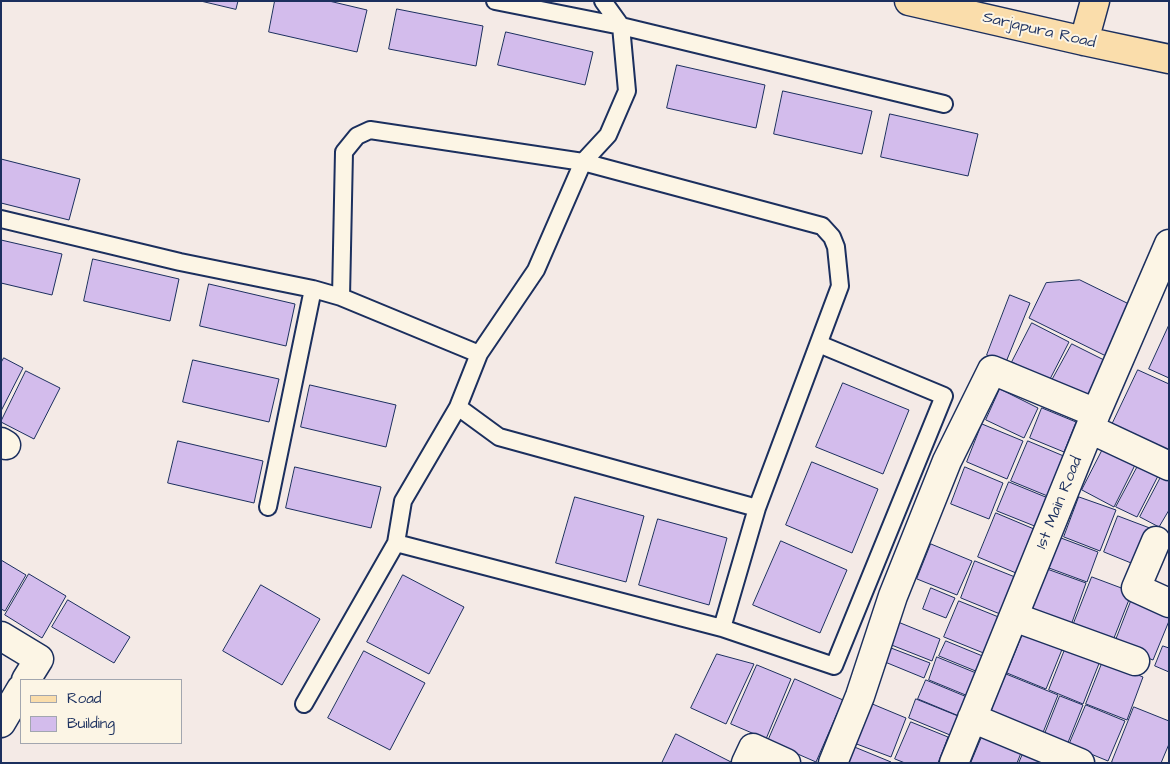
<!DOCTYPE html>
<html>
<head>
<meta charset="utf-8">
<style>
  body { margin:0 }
  #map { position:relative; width:1170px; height:764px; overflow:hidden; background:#f4eae6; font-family:"Architects Daughter",sans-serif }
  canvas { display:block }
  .frame { position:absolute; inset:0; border:2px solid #1b2f5e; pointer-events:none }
  .legend { position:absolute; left:20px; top:679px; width:162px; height:65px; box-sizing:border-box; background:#fcf5e5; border:1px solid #a2a6af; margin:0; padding:6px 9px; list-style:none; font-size:15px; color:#1b2f5e }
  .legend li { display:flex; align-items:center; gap:10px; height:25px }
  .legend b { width:25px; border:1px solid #a2a6af }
</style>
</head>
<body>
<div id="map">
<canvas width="1170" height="764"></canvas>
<div class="frame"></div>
<ul class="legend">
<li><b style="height:6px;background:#faddab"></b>Road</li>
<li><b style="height:14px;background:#d3bcec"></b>Building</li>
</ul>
</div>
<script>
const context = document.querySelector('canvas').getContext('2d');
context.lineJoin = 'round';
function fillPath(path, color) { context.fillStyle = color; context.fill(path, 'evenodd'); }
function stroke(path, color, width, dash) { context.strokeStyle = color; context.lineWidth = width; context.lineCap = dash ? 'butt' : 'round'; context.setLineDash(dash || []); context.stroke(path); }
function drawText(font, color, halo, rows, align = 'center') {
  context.font = font + ' "Architects Daughter",sans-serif'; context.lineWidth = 4; context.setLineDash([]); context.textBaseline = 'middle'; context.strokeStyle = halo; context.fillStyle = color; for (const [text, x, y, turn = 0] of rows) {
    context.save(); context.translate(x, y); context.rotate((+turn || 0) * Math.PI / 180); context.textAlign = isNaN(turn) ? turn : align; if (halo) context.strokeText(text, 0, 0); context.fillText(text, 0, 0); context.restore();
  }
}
const building = new Path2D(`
  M201 1H238L236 9Z
  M275 1H329L367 10 357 52 269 32Z
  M397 9 483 26 476 66 389 49Z
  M506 32 593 52 585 85 498 65Z
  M677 65 765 85 756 128 667 108Z
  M783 91 872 111 862 154 774 134Z
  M890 114 978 134 968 176 881 157Z
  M1 159 80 179 69 220 1 203Z
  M1 240 62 254 52 295 1 283Z
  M93 259 179 279 170 321 84 301Z
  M1080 280 1133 306 1108 357 1029 318 1046 283Z
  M209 284 295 304 286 346 200 326Z
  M1010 295 1030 303 1006 362 987 355Z
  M1032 323 1069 342 1049 381 1012 362Z
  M1169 325V378L1149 369Z
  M1072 344 1106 361 1084 402 1050 384Z
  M4 358 23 368 1 411V363Z
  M193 360 279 379 269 422 183 402Z
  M1138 370 1169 384V453L1109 431Z
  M26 371 60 388 34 439 1 422Z
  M843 383 909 410 883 474 816 447Z
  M310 385 396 405 386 447 301 427Z
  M1000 389 1038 408 1024 438 986 420Z
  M1042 408 1076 422 1064 452 1030 438Z
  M982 424 1023 441 1007 479 967 462Z
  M178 441 263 461 254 503 168 483Z
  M1028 441 1066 457 1050 497 1011 481Z
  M1105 445 1137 461 1114 507 1082 490Z
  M812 462 878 489 852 553 786 525Z
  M1139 464 1159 474 1137 517 1116 507Z
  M295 467 381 487 371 528 286 508Z
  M965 467 1003 483 989 519 951 504Z
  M1162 475 1169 479V510L1159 527 1140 517Z
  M1009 482 1048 498 1037 527 997 511Z
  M575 497 644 516 626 582 556 563Z
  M1079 497 1116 510 1100 551 1064 537Z
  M996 513 1034 529 1016 573 978 557Z
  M1118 516 1155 530 1141 567 1104 552Z
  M658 519 727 538 709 605 639 585Z
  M1061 538 1098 552 1087 582 1049 568Z
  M781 541 847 570 820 633 753 605Z
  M931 544 972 561 957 595 917 579Z
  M1 560 26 575 5 611 1 609Z
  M975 561 1015 577 1000 614 961 598Z
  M1047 569 1086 583 1070 628 1031 614Z
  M29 574 66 596 42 638 5 615Z
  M403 575 464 607 429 674 367 642Z
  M1092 577 1132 592 1112 643 1072 628Z
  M261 585 320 619 282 685 223 651Z
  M931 588 955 598 946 618 923 609Z
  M1135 591 1169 605V621L1153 660 1114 645Z
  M68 600 130 637 114 663 52 627Z
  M959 601 1001 618 986 654 944 637Z
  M898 622 940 639 932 661 889 644Z
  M1024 631 1063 647 1046 689 1007 673Z
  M946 641 985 657 978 672 939 656Z
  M1163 646 1169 648V672L1155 666Z
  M1066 647 1100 661 1083 704 1049 690Z
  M891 648 930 663 924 678 885 662Z
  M364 651 425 683 390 750 328 718Z
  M717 654 754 664 726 724 691 708Z
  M937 657 976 673 968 696 929 680Z
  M1103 661 1143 677 1127 720 1086 704Z
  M757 665 791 679 766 739 731 724Z
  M1006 674 1058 695 1042 735 990 714Z
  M795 679 843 700 816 762 768 741Z
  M926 680 967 697 959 716 918 699Z
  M1060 696 1083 705 1067 745 1044 736Z
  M916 699 958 716 950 735 909 718Z
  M870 703 906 718 891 757 854 743Z
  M1086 705 1125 721 1108 761 1069 745Z
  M1134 707 1169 721V744L1161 763H1114L1112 762Z
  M911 722 948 737 938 763H905L895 759Z
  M984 732 1023 748 1017 763H971Z
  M676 734 733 763H662Z
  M852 746 891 762V763H846Z
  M1025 749 1043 756 1040 763H1019Z`);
fillPath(building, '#d3bcec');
stroke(building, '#1b2f5e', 1);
const service = new Path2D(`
  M495 1 621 26 944 104
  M1 219 180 262 313 289 341 297 479 354
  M341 297 344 152 357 136 370 130 583 162 822 226 832 237 836 247 840 286 757 508 499 437 458 407
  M268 507 313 289
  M396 543 722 628 757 508
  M722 628 834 666 944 396 819 344
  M304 704 396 543 403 501 458 407 479 354 536 270 583 162 608 135 627 91 621 26 603 1`);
const minor = new Path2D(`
  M1090 429 1169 466
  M1 442 6 445
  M1156 541 1136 588 1169 603
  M1014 617 1135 661
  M1 636 39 659 26 680
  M972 718 1080 763
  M1 723 21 689
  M746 763 753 748 786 763
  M833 763 860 696 893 596 947 461 992 370 1096 413
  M954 763 1096 413 1169 244`);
const primary = new Path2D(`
  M909 1 1084 41 1169 59
  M1084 41 1095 1`);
stroke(service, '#1b2f5e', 20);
stroke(minor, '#1b2f5e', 31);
stroke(primary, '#1b2f5e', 31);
stroke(service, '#fcf5e5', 16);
stroke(minor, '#fcf5e5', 28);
stroke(primary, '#faddab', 28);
drawText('16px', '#1b2f5e', '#fcf5e5', [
  ["Sarjapura Road",1039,31,13],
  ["1st Main Road",1060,503,-68]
]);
</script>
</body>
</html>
